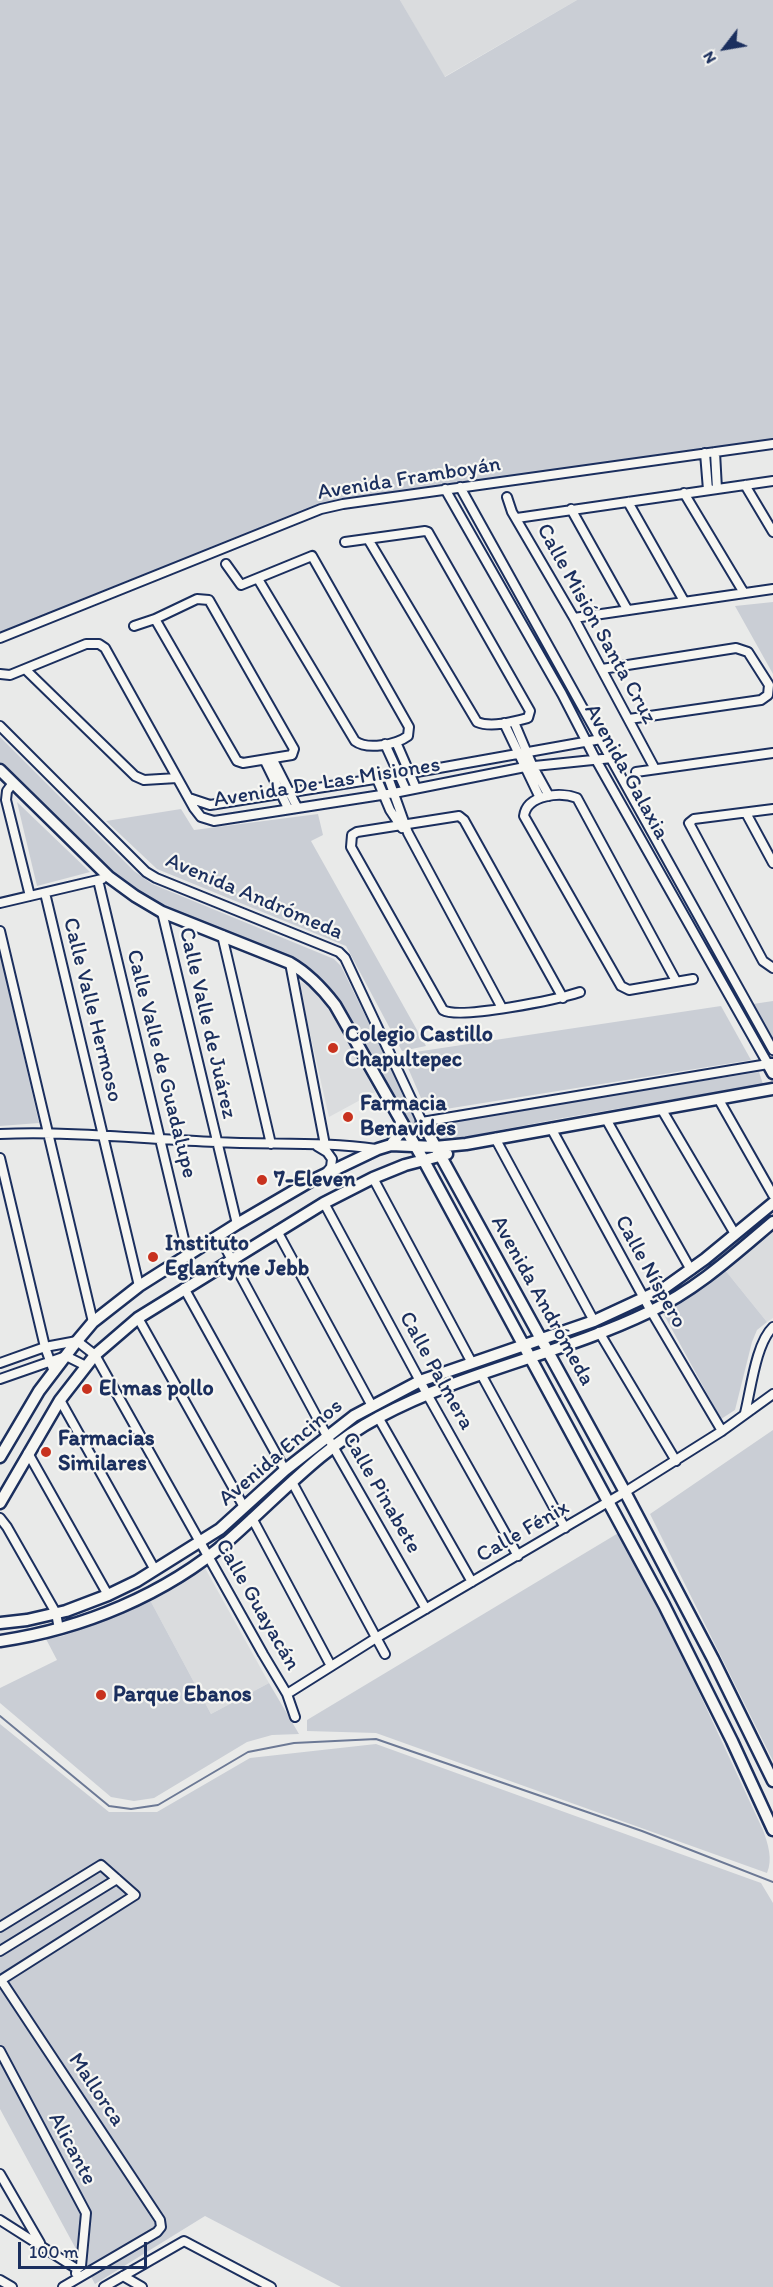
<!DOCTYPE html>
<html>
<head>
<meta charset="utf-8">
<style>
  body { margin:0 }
  #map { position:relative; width:773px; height:2287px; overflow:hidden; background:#e9eae9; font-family:Itim,sans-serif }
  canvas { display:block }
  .north { position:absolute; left:695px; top:18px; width:60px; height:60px; -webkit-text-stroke:4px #f6f6f2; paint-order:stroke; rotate:239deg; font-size:16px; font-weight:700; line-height:24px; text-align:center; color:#1b2f5e }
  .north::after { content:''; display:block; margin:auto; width:21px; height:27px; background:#1b2f5e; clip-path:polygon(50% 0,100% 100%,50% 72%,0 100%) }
  .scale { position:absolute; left:18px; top:2242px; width:129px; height:27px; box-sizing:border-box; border:3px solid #1b2f5e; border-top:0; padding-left:8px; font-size:18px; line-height:21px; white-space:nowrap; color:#1b2f5e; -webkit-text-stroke:4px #f6f6f2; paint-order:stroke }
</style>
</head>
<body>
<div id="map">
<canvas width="773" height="2287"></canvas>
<div class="north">N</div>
<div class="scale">100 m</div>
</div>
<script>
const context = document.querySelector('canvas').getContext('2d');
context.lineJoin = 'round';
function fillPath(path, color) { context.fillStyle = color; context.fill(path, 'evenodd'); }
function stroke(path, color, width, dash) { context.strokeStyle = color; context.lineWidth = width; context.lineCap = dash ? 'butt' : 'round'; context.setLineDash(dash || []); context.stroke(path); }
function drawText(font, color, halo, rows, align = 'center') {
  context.font = font + ' Itim,sans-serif'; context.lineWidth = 4.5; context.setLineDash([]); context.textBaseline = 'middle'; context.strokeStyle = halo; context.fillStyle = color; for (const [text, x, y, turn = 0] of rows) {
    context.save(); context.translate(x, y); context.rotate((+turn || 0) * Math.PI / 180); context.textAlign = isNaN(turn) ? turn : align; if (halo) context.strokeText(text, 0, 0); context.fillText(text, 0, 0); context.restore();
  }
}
fillPath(new Path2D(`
  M400 0H577L444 77Z
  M298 981 312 987 329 1003 375 1092 329 1117Z
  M773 1229V1318L767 1322 725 1270Z
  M205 1568 269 1683 211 1714 150 1600Z`), '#dadcde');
fillPath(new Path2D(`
  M0 0H400L445 77 577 0H773V441L337 499 0 632Z
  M773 602V674L735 606Z
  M0 737 134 871 152 884 334 959 341 966 423 1134 413 1133 343 1007C330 987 315 972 296 959 237 935 171 916 119 878L0 762Z
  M17 802 90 872 37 886Z
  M181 809 194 830 318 814 323 835 311 841 426 1046 402 1051 346 946 157 869 106 821Z
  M0 953 39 1123 0 1126Z
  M773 1001V1042L753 1004Z
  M721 1006 751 1060 427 1112 402 1054Z
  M759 1072 763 1084 563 1118 438 1142 429 1127 524 1109Z
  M725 1270 767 1322 757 1330 752 1342 735 1410 721 1419 663 1313Z
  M773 1430V1761L650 1514Z
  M620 1532 697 1688 763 1830C768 1844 773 1859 767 1873L376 1733 307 1731V1720Z
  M150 1600 211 1714 269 1683 299 1734 272 1735 247 1742 154 1798 134 1801 111 1797 0 1703V1688L57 1660 46 1639 63 1636Z
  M0 1724 109 1812H157L250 1758 376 1744 761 1883 773 1903V2287H341L205 2216 95 2284 0 2109Z`), '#caced5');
stroke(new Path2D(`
  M0 1716 109 1806 131 1809 158 1805 248 1752 294 1743 376 1739 642 1831 773 1882`), '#6c7995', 2);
const street = new Path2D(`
  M715 452 717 489
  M705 453 708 490
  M745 485 773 532
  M460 487 773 1050
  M684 493 744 593
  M507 497 512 512 574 618 655 769
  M628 502 684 601
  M571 509 627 609
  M517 518 773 481
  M345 542 425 531 428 532 530 711 528 718C513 722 491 728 477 722L368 539
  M226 564 241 585 312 556 409 727 408 736C396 745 367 750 355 741L258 579
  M574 618 773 589
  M134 626 155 619 197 599 209 600 294 749 292 755 243 763 237 761 155 619
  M0 638 321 509 343 504 773 444
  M25 669 135 776 144 780 177 778
  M602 669 736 648 748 652 769 685 768 695 761 700 629 719
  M0 674 10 675 86 644H99L105 648 194 808 201 817 214 821 394 793 525 767 612 758
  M514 722 533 767 549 796
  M504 723 540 798
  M0 726 146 872 156 878 339 952 345 958 422 1122 768 1064 595 758 562 694 445 489
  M396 742 416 788
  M385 744 406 790
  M273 760 297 807
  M265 761 288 808
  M636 772 773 753
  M388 777 408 833 502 1008
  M377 779 390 810 402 828
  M13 783 7 791 6 800 30 896
  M189 798 210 805 400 775 601 739
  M773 809 694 819 689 823 763 961 773 968
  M746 813 773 863
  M98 880 188 1256
  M45 893 139 1286
  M0 903 102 879
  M162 912 237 1224
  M0 931 93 1322
  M222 935 271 1144
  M290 963 325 1145
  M676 981 577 798C561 792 527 794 524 816L621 986 629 990 693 979
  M563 998 464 820 459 816 357 832 352 835 351 847 443 1010C460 1020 559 999 580 992
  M719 1100 773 1195
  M662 1110 735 1234
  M606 1119 691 1270
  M551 1128 651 1311 722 1431
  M0 1134C72 1131 144 1139 216 1142 269 1145 323 1141 376 1149
  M495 1138 594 1321
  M317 1146 327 1152 332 1159 331 1167 326 1173
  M0 1158 45 1347 54 1372
  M373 1178 472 1363
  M324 1203 427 1394 518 1556
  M277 1231 372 1406
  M219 1236 327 1436 426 1609
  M184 1288 285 1470
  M138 1318 244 1507
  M599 1332 676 1461
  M0 1363 45 1347 77 1341 95 1355 263 1654 287 1694 295 1717
  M481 1374 565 1528
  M0 1379 66 1356 86 1366
  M60 1400 155 1570
  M745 1413C751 1389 756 1343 773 1327
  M378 1417 472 1582
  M28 1453 108 1595
  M292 1482 385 1654
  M0 1518 7 1527 56 1613 59 1629
  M252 1518 331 1666
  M287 1694 376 1638 625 1492 722 1431 773 1394
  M0 1927 101 1865 135 1895 1 1980 160 2220 161 2227 157 2232 63 2287
  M0 1951 117 1879
  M0 2051 86 2213 81 2266 77 2269
  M0 2174 40 2243
  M0 2220 77 2269 76 2273
  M123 2276 142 2287
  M0 2280 12 2287
  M104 2287 184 2241 271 2287`);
const secondary = new Path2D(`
  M0 770 109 877 135 896 162 912 290 963C309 974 322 988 335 1005L424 1161 664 1605 732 1741 773 1830
  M773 1064H768L773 1073
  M422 1122 625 1492 713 1659 773 1781
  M391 1145 399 1134 401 1121
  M0 1457 39 1391 77 1341 93 1322 139 1286 237 1224 309 1182 378 1149 391 1145 435 1147 466 1144 773 1089
  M0 1503 60 1400 95 1355 138 1318 324 1203 373 1178 405 1165 447 1154
  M0 1623 27 1620 66 1611 108 1595 137 1581 220 1529 285 1470 354 1416 420 1381 594 1321 663 1289 705 1259 773 1203
  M0 1641C82 1629 165 1595 229 1540 277 1498 322 1447 379 1417 465 1371 562 1354 649 1312 696 1290 734 1255 773 1222`);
stroke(street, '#1b2f5e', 12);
stroke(secondary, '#1b2f5e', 15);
stroke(street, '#f6f6f2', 8);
stroke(secondary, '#f6f6f2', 10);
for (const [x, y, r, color] of [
  [333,1048,6,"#c8321e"],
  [348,1117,6,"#c8321e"],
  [262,1180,6,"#c8321e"],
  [153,1257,6,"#c8321e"],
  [87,1389,6,"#c8321e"],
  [46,1452,6,"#c8321e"],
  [101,1695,6,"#c8321e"]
]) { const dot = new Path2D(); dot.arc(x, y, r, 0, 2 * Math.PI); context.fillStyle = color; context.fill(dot); stroke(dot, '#f6f6f2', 2); }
drawText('22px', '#1b2f5e', '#f6f6f2', [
  ["Avenida Framboyán",409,479,-9],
  ["Calle Misión Santa Cruz",596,624,61],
  ["Avenida Galaxia",626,772,61],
  ["Avenida De Las Misiones",327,783,-9],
  ["Avenida Andrómeda",254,897,23],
  ["Calle Valle Hermoso",92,1010,76],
  ["Calle Valle de Juárez",207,1023,77],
  ["Calle Valle de Guadalupe",161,1064,76],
  ["Calle Níspero",650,1272,61],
  ["Avenida Andrómeda",542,1301,61],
  ["Calle Palmera",436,1371,61],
  ["Avenida Encinos",281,1453,-40],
  ["Calle Pinabete",381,1493,60],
  ["Calle Fénix",523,1532,-30],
  ["Calle Guayacán",257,1605,60],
  ["Mallorca",96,2090,56],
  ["Alicante",72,2149,62]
]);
drawText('bold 22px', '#1b2f5e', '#f6f6f2', [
  ["Colegio Castillo",345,1035],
  ["Chapultepec",345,1060],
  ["Farmacia",360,1104],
  ["Benavides",360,1129],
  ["7-Eleven",274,1180],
  ["Instituto",165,1244],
  ["Eglantyne Jebb",165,1269],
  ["El mas pollo",99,1389],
  ["Farmacias",58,1439],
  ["Similares",58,1464],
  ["Parque Ebanos",113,1695]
], 'left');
</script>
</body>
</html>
